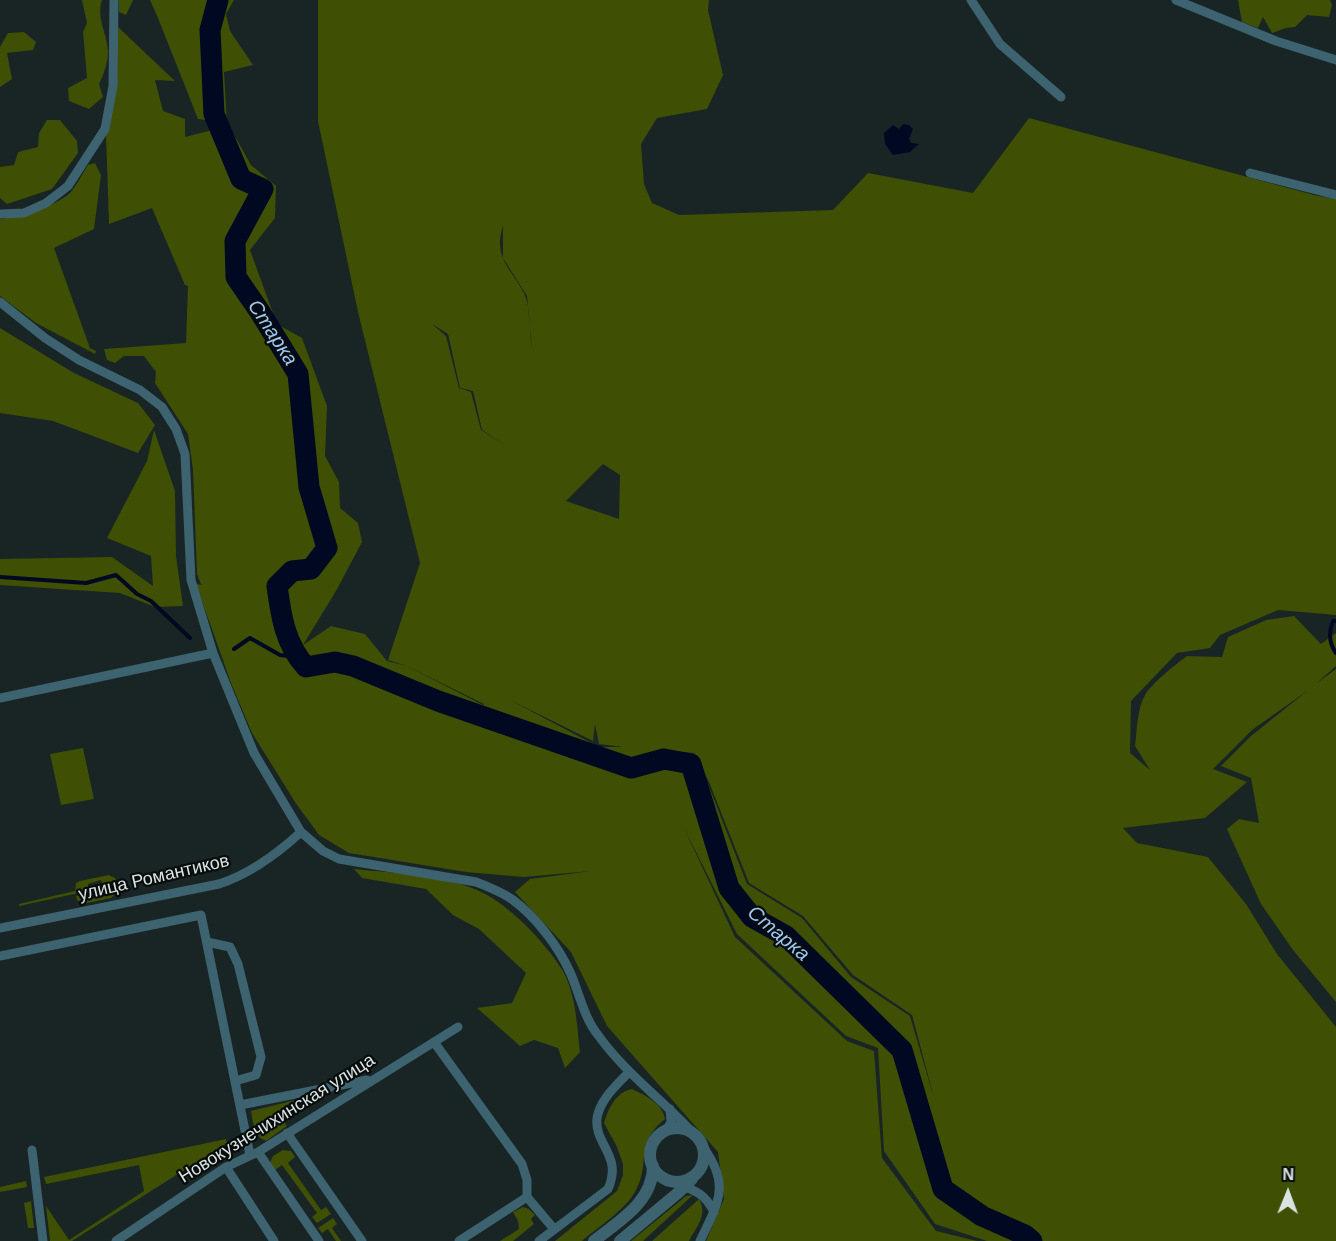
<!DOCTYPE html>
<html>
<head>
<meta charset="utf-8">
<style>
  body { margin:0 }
  #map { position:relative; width:1336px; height:1241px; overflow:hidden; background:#182524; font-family:Arial,sans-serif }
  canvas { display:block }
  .north { position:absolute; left:1258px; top:1163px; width:60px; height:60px; -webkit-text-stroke:4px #070d0c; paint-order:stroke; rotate:1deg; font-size:16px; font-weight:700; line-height:24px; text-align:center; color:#dbe4e3 }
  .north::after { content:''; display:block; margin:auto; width:21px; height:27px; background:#dbe4e3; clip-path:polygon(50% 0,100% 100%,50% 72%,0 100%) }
</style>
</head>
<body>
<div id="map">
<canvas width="1336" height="1241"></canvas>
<div class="north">N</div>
</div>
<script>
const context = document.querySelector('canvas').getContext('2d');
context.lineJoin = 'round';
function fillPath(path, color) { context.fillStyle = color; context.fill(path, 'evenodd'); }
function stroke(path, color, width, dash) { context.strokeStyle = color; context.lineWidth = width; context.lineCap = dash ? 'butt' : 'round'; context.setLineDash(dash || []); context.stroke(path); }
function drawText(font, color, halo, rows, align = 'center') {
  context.font = font + ' Arial,sans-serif'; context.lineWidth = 4.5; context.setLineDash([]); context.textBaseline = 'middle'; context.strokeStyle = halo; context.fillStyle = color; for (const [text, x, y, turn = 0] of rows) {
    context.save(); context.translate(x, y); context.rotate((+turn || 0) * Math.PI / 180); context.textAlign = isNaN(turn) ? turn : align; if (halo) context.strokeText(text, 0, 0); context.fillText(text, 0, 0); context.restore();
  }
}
fillPath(new Path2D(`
  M82 0H102C96 18 107 33 108 51 108 63 104 74 99 84L103 97 89 109 69 101 68 88 87 78 83 32 87 23Z
  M119 0H133L126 15 119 12Z
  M150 0H234L226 14 230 31 253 65 224 72 227 123 198 119 158 18Z
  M318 0H709L708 10 723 75 707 109 657 118 641 144 644 184 652 203 679 215 833 210 868 173 973 193 1029 118 1314 195 1336 199V615L1278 610 1220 635 1210 648 1177 653 1131 701 1130 753 1150 770 1135 746C1137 730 1137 709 1145 695 1150 685 1177 663 1187 656L1222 657 1228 637 1266 620 1294 616 1321 644 1336 633V666L1317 683 1336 669V1002L1293 950 1261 904 1227 829 1239 819 1259 823 1251 778 1221 766 1251 736 1307 691 1252 730 1213 769 1247 782 1205 818 1123 828 1137 843 1208 857 1246 904 1277 954 1336 1027V1241H987L935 1224 884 1151 878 1048 846 1036 737 934 684 828 735 937 847 1041 874 1051 882 1158 936 1231 977 1241H706L724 1199 718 1152 607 1026 571 952 515 892 530 879 591 871 524 877 466 872 349 853 319 835 295 802 252 733 231 683 196 584 203 585 201 584 197 574 193 470 188 434 155 383 156 372 144 356H124L115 363 107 360 104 349 186 343 188 286 185 285 152 208 109 224 106 134 115 94 118 27 175 81 155 80 163 111 185 119V137L212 130 236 138 251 165 276 186 275 218 250 250 277 324 302 338 327 406 325 456 339 482 340 508 358 523 362 542 336 591 303 645 331 626 365 634 387 661 407 666 483 705 484 704 407 666 388 660 420 563 358 312 318 121ZM503 226V258L527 296 532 347C529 331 531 310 525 295 513 270 492 258 503 226ZM432 324 448 334 460 388 473 391 482 430 506 446 481 430 471 392 459 388 446 336ZM603 464 620 475 619 519 566 501ZM510 700 593 741 595 724 599 744 623 747H599ZM664 750 694 753 709 782 749 883 803 916 853 975 912 1015 934 1098 910 1016 851 977 802 918 747 884 708 784 692 754Z
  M1238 0H1330L1332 5 1329 17 1307 15 1295 27 1286 28 1272 33 1263 17 1258 28 1242 22Z
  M24 32 36 42 33 50 7 53 12 79 0 87V47L8 33Z
  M47 120H60L77 141 78 153 52 189 7 204 0 198V167L14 165 18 152 38 147 39 133Z
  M95 163 101 175 94 229 54 248 90 348 96 351 95 354 36 323 0 296V219C16 218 58 205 70 193 77 185 82 174 88 165Z
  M0 328 74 373 138 403 155 425 138 453 53 421 0 413Z
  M154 430 175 491 176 556 183 606 155 607 120 593 0 585V559L112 557 153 586 151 556 107 538 147 461Z
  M83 748 94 799 61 805 50 754Z
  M354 869C393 873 441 874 477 890 508 903 545 942 563 971 576 995 577 1026 580 1052L565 1068 558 1048 534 1040 520 1046 477 1008 512 1003 526 973 479 929 453 915 426 889 362 878Z
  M109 875 115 878 117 883 103 886 101 880 88 884V891L19 906V904L75 891 76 883 80 881Z
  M117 886 116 893 111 898 83 904 77 900 76 896 89 892 91 899 105 896 104 889Z
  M632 1089C645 1095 663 1104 665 1119 634 1144 651 1162 636 1190 627 1209 598 1227 582 1241H555L617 1191 623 1175V1164L617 1147 604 1123C608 1109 616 1092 632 1089Z
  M320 1094 282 1119 287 1126 266 1141C254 1137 253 1122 251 1111Z
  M226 1139 227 1143 72 1241H50L46 1206 69 1240 144 1191 139 1165 46 1184 44 1177Z
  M283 1150 291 1151 295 1157 288 1163 321 1210 326 1207 331 1214 317 1223 312 1217 317 1213 282 1165 275 1170 270 1162 273 1156Z
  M26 1181 27 1187 0 1192V1187Z
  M693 1195 643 1241H631L686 1196Z
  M699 1199C708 1215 697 1226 689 1241H652Z
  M31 1201 34 1228H28L24 1203Z
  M523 1207 529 1209 535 1215 531 1219 534 1224 513 1241H500L519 1229 518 1221 513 1212Z
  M333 1218 337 1224 332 1228 341 1241H336L328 1229 322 1233 318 1228Z`), '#3f4f03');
fillPath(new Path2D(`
  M903 124 909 125 913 129 909 139 911 143 919 144 910 152 893 155 885 144 884 133 893 125 899 129Z`), '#000822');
stroke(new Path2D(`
  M0 577 86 583 116 575 137 594 151 601 190 638
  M1336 621H1333C1328 633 1329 643 1336 653
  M234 649 250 638 280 655 296 657`), '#000822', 4);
stroke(new Path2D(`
  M218 0 210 30 214 114 241 179 263 189 235 241 236 277 260 312 298 374 309 487 327 548 311 569 292 571 277 586C281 616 285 644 306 667L335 662 353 666 438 701 631 768 664 759 691 764 729 888 752 917 786 936 902 1050 943 1189 982 1216 1025 1235 1032 1241`), '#000822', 21);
stroke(new Path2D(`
  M971 0 1000 44 1061 97
  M1176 0 1276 41 1336 60
  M1250 173 1336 195
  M0 214 24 213 46 203 68 186 105 129 113 86 114 0
  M0 302 45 338 79 360 140 390 162 407 176 429 185 454 191 580 213 653 254 753 276 790 301 832 323 851 339 859 476 882C489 887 502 892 513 900 536 917 558 946 570 972 579 992 584 1018 598 1035 625 1073 663 1100 694 1134
  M0 698 213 653
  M0 928 219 884C250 874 277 854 301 832
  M207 942 230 947 238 964 261 1057 256 1075 235 1081
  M0 956 201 915 250 1155
  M434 1042 522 1164 527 1180V1197
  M240 1105 367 1080
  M666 1131 671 1122 670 1109
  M287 1133 362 1241
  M32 1150 43 1241
  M258 1152 319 1241
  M226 1167 274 1241
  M670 1181C691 1190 703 1190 714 1212
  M116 1241 226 1167 258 1152 458 1027
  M459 1241 527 1197 554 1229
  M539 1241 608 1189C623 1155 594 1145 597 1118 600 1099 617 1085 629 1072
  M700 1241C721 1198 730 1184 700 1142`), '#3d6370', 9);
stroke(new Path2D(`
  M650 1155a27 27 0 1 1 54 0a27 27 0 1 1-54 0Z
  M594 1241C619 1221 653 1202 653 1166
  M620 1241 679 1192 692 1179`), '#3d6370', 12);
drawText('18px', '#dbe4e3', '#070d0c', [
  ["улица Романтиков",154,878,-13],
  ["Новокузнечихинская улица",277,1119,-32]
]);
drawText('italic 20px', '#9ec6f7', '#070d0c', [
  ["Старка",272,333,57],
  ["Старка",778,934,40]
]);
</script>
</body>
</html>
